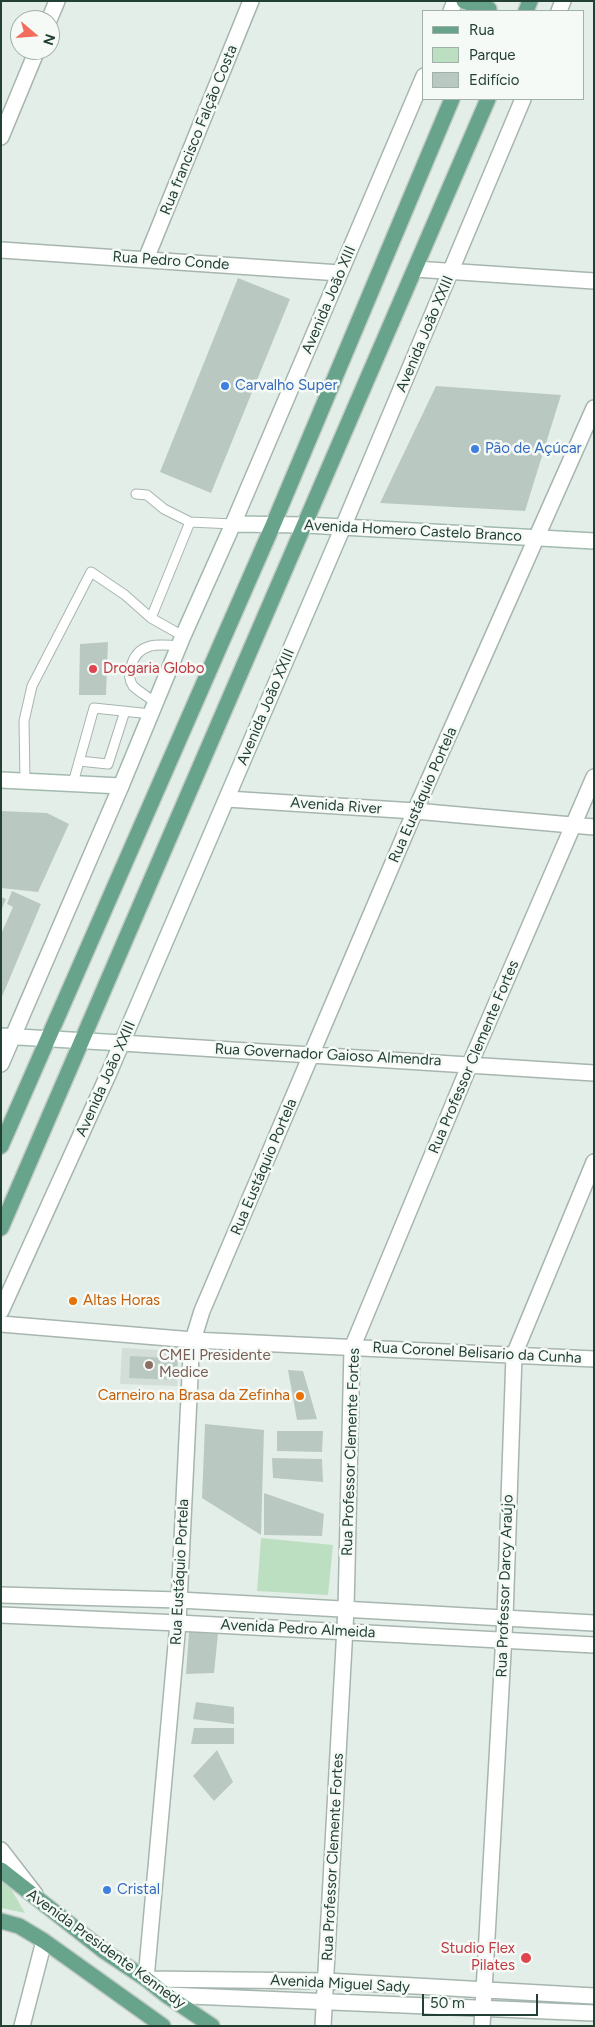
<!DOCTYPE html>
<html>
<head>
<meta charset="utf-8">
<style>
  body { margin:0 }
  #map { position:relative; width:595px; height:2027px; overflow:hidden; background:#e4eee8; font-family:Figtree,sans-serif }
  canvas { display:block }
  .frame { position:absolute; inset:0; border:2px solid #234034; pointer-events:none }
  .legend { position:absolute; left:422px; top:10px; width:162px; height:90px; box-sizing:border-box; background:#f5faf7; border:1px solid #a1b0a9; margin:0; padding:6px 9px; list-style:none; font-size:15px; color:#234034 }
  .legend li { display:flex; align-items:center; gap:10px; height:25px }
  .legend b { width:25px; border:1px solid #a1b0a9 }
  .north { position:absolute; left:10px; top:10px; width:50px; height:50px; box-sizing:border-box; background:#f5faf7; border:1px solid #a1b0a9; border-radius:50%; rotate:108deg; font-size:14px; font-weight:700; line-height:20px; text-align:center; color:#234034 }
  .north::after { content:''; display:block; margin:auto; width:18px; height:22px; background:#f36d5d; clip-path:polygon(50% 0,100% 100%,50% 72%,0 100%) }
  .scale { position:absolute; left:422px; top:1994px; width:116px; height:22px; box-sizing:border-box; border:2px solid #234034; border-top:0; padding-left:6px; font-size:15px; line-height:18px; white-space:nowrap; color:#234034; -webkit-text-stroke:4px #f5faf7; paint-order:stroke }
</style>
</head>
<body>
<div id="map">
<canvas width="595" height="2027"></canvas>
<div class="frame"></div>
<ul class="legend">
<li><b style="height:6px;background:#68a48c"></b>Rua</li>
<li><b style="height:14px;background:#bddfc1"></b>Parque</li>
<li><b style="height:14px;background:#b9c9c1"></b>Edifício</li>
</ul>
<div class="north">N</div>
<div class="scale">50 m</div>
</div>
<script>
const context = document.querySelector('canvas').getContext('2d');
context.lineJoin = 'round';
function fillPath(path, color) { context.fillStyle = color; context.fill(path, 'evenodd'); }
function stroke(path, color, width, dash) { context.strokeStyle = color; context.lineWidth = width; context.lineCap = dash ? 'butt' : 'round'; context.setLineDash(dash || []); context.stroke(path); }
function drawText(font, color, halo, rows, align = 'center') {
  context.font = font + ' Figtree,sans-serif'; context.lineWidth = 5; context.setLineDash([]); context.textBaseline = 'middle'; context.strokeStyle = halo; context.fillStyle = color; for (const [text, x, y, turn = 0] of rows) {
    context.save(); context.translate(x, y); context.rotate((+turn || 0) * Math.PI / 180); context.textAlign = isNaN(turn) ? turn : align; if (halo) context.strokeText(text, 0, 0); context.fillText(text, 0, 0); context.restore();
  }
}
fillPath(new Path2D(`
  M122 1348 178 1351 177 1386 120 1384Z`), '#d2ded7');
fillPath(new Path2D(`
  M261 1538 333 1545 328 1595 257 1591Z
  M1 1880 11 1889 25 1913 1 1908Z`), '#bddfc1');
fillPath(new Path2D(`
  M238 278 290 299 211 493 160 472Z
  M436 386 561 395 525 511 380 503Z
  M108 642 106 695H79L80 644Z
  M1 811 47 813 69 824 38 892 1 888Z
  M12 891 41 904 1 999V934L13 907 7 904Z
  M1 897 6 899 1 911Z
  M170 1350 178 1351 177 1380 129 1378 130 1356 169 1358Z
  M288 1370 303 1371 317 1419 297 1420Z
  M205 1424 264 1430 261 1535 202 1498Z
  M277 1431H323L322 1452 277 1451Z
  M272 1458 322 1459 323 1482 273 1478Z
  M264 1493 324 1514 322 1536 264 1535Z
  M189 1632 218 1634 214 1673 186 1674Z
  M196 1702 234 1707V1724L193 1719Z
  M194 1728H234V1744H191Z
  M217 1750 233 1782 214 1801 193 1776Z`), '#b9c9c1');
const service = new Path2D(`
  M136 494 147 495 164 509 190 522 233 524
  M183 636 151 618 190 522
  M156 703C150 698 139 692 133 686 129 680 129 673 131 667 137 642 158 644 179 646
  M79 761 108 764 125 711
  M25 781 24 721 32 686 91 572 125 595 151 618
  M73 783 94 708 151 714`);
const minor = new Path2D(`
  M49 20 57 1
  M1 137 37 50
  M146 259 251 1
  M415 269 594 281
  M594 408 415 811 202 1311 193 1340 191 1356 178 1623 146 1979 326 1981 594 1996
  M227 799 415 811 594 827
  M122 1043 594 1073
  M1 1324 193 1340 594 1359
  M166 1995 594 2013
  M22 2026 44 1941
  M323 2026 346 1609 352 1348 470 1064 594 777
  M482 2026 505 1617 514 1355 594 1162`);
const tertiary = new Path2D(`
  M451 11 455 1
  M559 11 563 1
  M1 250 340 273
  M233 524 424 76
  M343 527 523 99
  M1 1064 121 786
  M1 1311 108 1075
  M1 1595 179 1600 594 1623
  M1 1615 178 1623 594 1645
  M1 1850 35 1894`);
const secondary = new Path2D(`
  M1 780 121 786 183 636 233 524 306 525 594 541
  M1 1036 122 1043
  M108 1075 343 527`);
const primary = new Path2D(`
  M464 1 489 9
  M526 11 530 1
  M1 1146 273 525 452 99
  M1 1228 488 99
  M1 1870 104 1951 146 1979 166 1995 212 2026
  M1 1921 19 1926 44 1941 163 2026`);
stroke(service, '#a6b6ae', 11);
stroke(minor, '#a6b6ae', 18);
stroke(tertiary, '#a6b6ae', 18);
stroke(secondary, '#a2baae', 18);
stroke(primary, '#c1cac6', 18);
stroke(service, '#fff', 9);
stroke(minor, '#fff', 15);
stroke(tertiary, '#fff', 15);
stroke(secondary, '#fff', 15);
stroke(primary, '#68a48c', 15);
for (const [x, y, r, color] of [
  [225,386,5,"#3f7fe0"],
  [475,449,5,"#3f7fe0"],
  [93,669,5,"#e0444e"],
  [73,1301,5,"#e8710a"],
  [149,1365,5,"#8d6e63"],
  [300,1396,5,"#e8710a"],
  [107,1890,5,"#3f7fe0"],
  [526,1958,6,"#e0444e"]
]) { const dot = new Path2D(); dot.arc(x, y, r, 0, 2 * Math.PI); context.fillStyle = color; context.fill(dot); stroke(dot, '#f5faf7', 2); }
drawText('15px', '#234034', '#f5faf7', [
  ["Rua francisco Falção Costa",199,130,-68],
  ["Rua Pedro Conde",171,261,4],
  ["Avenida João XIII",329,300,-67],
  ["Avenida João XXIII",425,334,-67],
  ["Avenida Homero Castelo Branco",413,531,3],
  ["Avenida João XXIII",266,707,-67],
  ["Rua Eustáquio Portela",423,795,-66],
  ["Avenida River",336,806,4],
  ["Rua Governador Gaioso Almendra",328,1055,3],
  ["Rua Professor Clemente Fortes",474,1057,-67],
  ["Avenida João XXIII",106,1079,-66],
  ["Rua Eustáquio Portela",264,1167,-67],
  ["Rua Coronel Belisario da Cunha",477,1353,3],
  ["Rua Professor Clemente Fortes",351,1452,-88],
  ["Rua Eustáquio Portela",180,1572,-87],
  ["Rua Professor Darcy Araújo",505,1586,-88],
  ["Avenida Pedro Almeida",298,1629,3],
  ["Rua Professor Clemente Fortes",333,1857,-87],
  ["Avenida Presidente Kennedy",106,1949,36],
  ["Avenida Miguel Sady",340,1984,3]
]);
drawText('15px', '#366cbe', '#f5faf7', [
  ["Carvalho Super",235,386],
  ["Pão de Açúcar",485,449],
  ["Cristal",117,1890]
], 'left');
drawText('15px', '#be3a42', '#f5faf7', [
  ["Drogaria Globo",103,669],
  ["Studio Flex",515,1949,"right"],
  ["Pilates",515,1966,"right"]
], 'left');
drawText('15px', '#c56008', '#f5faf7', [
  ["Altas Horas",83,1301],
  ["Carneiro na Brasa da Zefinha",290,1396,"right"]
], 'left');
drawText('15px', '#785e54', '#f5faf7', [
  ["CMEI Presidente",159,1356],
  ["Medice",159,1373]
], 'left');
</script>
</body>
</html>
